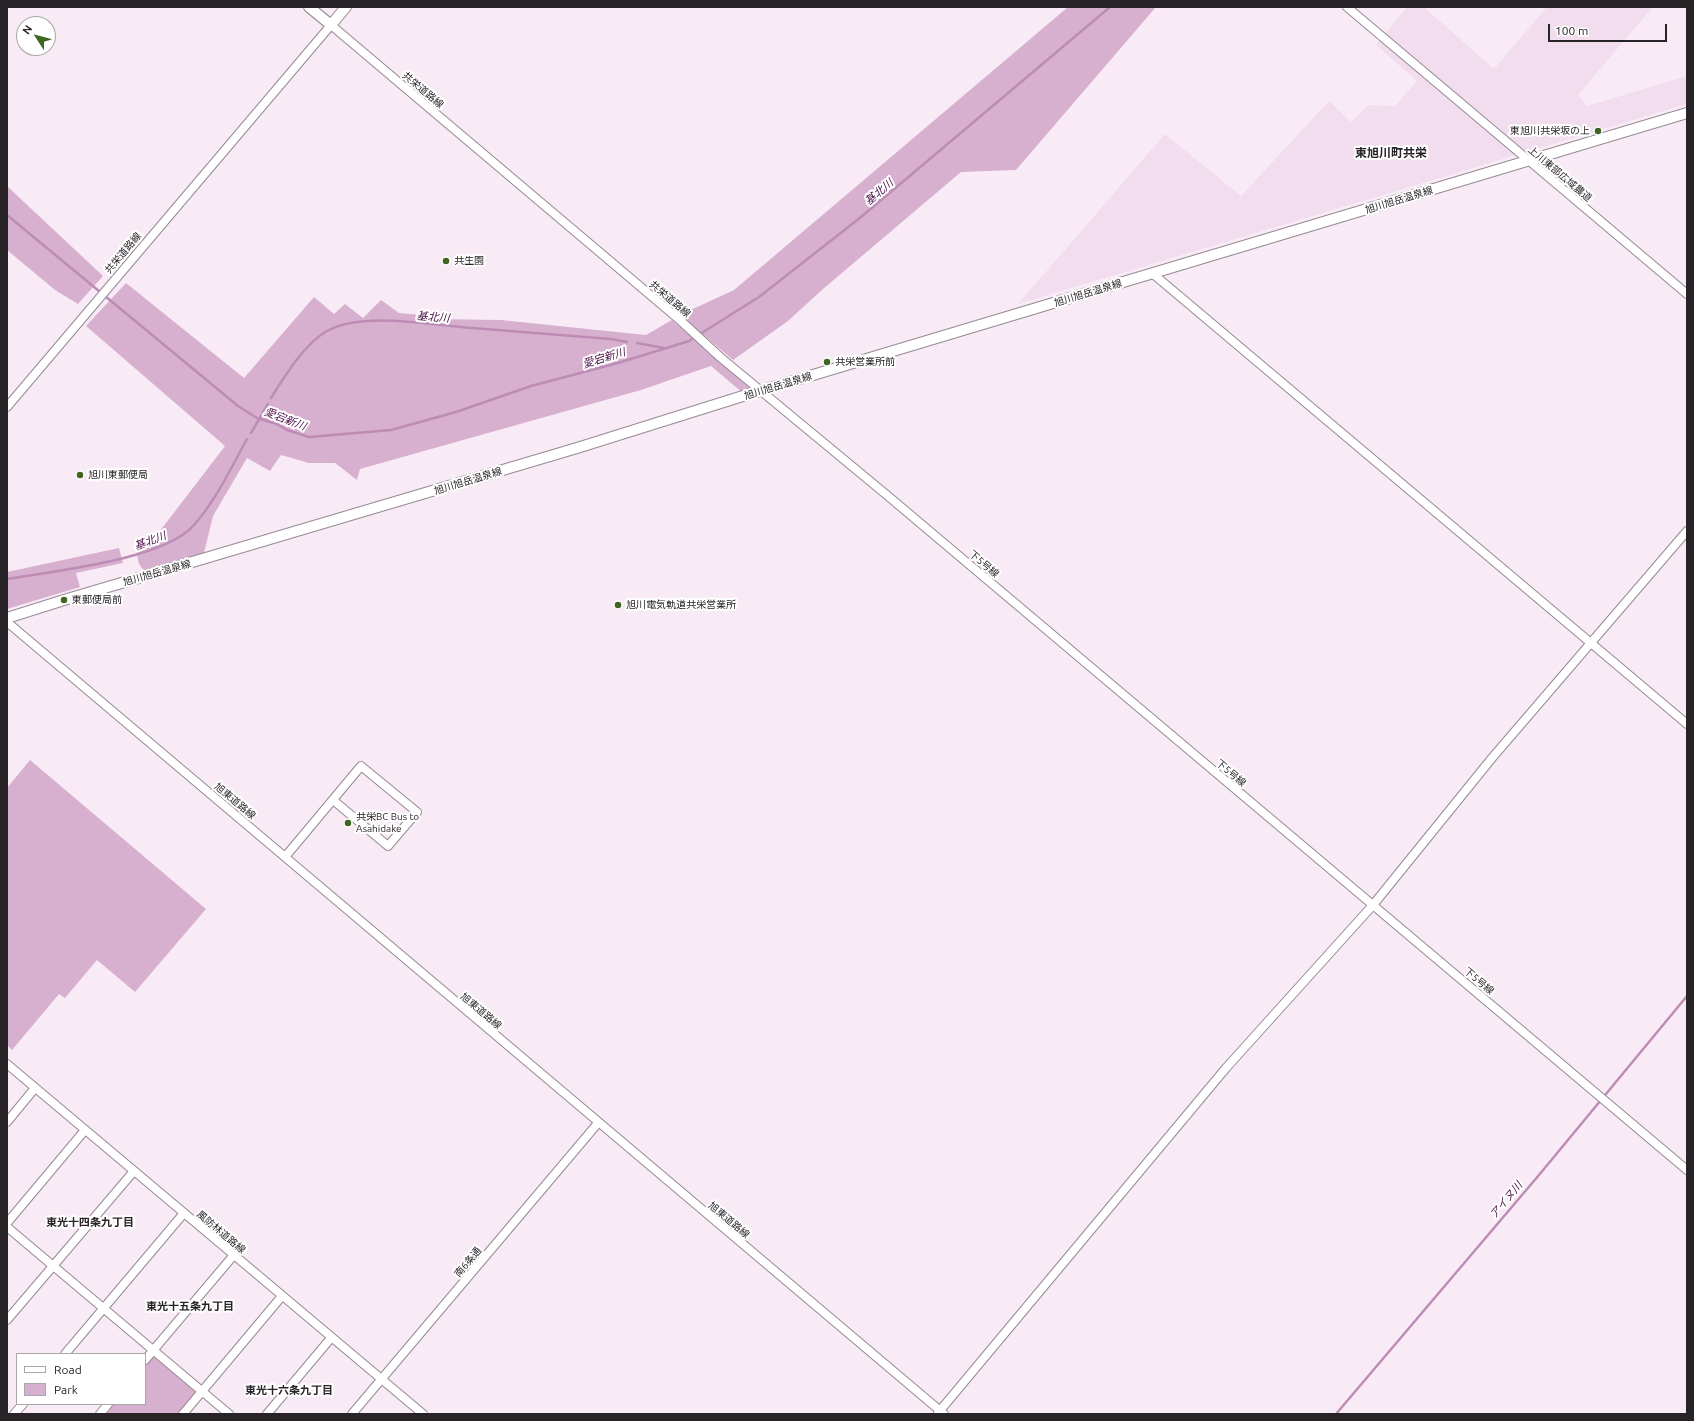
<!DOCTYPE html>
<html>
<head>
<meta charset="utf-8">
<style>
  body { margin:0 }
  #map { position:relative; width:1694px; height:1421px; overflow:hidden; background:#f9ebf6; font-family:Ubuntu,sans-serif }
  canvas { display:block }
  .frame { position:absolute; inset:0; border:8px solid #282327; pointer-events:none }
  .legend { position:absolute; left:16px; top:1353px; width:130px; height:52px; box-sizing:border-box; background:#fff; border:1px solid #a9a7a9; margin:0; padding:5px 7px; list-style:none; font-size:12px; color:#282327 }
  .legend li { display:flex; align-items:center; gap:8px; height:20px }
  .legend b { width:20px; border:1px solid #a9a7a9 }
  .north { position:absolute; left:16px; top:16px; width:40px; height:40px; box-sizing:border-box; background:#fff; border:1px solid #a9a7a9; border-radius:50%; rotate:306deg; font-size:11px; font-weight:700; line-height:16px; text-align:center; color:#282327 }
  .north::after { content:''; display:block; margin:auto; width:14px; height:18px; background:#3e6622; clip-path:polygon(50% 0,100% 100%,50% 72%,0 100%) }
  .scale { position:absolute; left:1548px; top:24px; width:119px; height:18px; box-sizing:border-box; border:2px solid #282327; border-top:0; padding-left:5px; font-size:12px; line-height:14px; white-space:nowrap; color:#282327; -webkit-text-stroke:3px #fff; paint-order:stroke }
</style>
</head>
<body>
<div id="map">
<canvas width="1694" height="1421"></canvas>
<div class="frame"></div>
<ul class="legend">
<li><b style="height:5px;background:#fff"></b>Road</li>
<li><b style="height:11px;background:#d7b0d0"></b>Park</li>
</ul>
<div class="north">N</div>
<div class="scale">100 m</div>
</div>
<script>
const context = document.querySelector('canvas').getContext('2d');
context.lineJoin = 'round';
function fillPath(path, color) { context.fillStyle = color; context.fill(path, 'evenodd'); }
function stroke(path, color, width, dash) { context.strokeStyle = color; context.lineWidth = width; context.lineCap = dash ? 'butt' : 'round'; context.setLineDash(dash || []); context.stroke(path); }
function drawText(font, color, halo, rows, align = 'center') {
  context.font = font + ' Ubuntu,"Noto Sans JP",sans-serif'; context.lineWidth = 4; context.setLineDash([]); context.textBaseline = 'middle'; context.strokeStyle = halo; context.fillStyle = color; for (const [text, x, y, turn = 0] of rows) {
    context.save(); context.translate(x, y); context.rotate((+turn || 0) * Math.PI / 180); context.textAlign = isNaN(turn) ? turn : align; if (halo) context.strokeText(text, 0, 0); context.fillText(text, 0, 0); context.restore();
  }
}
fillPath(new Path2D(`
  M1407 7H1424L1494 69 1547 7H1653L1578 95 1587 106 1687 76V104L1018 304 1165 134 1241 196 1329 101 1351 122 1368 105 1395 106 1417 81 1376 45Z`), '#f2ddee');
fillPath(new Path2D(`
  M1068 7H1156L1016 170 961 172 823 289 788 321 733 360 680 315 734 290Z
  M7 186 103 276 78 304 55 290 7 250Z
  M126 283 244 378 314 297 334 314 345 304 363 318 381 300 399 313 421 315 432 319 501 320 646 335 672 320 754 390 744 394 711 366 641 390 360 469 357 480 335 463H309L281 455 270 471 247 458 213 516 204 553 144 571 139 564 135 545 153 540 225 446 86 326Z
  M119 548 123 563 76 573 80 587 7 609V572Z
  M30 760 206 909 135 992 97 960 65 998 59 994 12 1050 7 1045V788Z
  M153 1351 202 1391 183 1414H100L108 1404H145V1360Z`), '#d7b0d0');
stroke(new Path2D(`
  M7 215 238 406 257 418 277 424 287 430 309 437 391 430 456 412 531 386 618 363 689 341 759 297 861 217 1110 7
  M637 343 664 348
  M271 398C284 377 305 343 327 331 362 311 432 325 472 328 518 332 565 335 611 339L627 342
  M251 433 268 404
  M7 579C53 571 164 560 194 525 216 500 231 468 247 439
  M1336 1414 1539 1175 1687 996`), '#bd8cb5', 2.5);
const minor = new Path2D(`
  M1347 7 1687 294
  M1152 273 1687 724
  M7 407 331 25 681 321 720 357 888 496 1687 1170
  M7 622 944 1414
  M285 857 361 766 417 812 388 846 333 800
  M7 1064 423 1414
  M7 1122 35 1088
  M7 1223 85 1130
  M7 1227 229 1414
  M7 1320 134 1171
  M65 1354 184 1213
  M145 1360 233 1256
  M938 1413 1226 1068 1373 905 1492 758 1687 531
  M14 1414 23 1404
  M100 1414 108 1404
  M183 1414 282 1296
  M267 1414 331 1338
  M352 1414 598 1123`);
const major = new Path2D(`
  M309 7 331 25 346 7
  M7 618 64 600 577 448 743 396 1687 113`);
stroke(minor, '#968993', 10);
stroke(major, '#968993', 12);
stroke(minor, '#fff', 8);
stroke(major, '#fff', 10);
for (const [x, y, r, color] of [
  [1598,131,4,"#3e6622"],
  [446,261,4,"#3e6622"],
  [827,362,4,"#3e6622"],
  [80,475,4,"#3e6622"],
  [64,600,4,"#3e6622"],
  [618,605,4,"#3e6622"],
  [348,823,4,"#3e6622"]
]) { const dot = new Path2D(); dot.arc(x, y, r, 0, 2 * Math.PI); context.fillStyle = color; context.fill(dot); stroke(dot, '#fff', 1.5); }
drawText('10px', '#282327', '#fff', [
  ["共栄道路線",423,90,40],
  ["上川東部広域農道",1560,174,40],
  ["旭川旭岳温泉線",1399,200,-17],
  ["共栄道路線",123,253,-50],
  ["旭川旭岳温泉線",1088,293,-17],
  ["共栄道路線",670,299,40],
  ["旭川旭岳温泉線",778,386,-17],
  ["旭川旭岳温泉線",468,481,-17],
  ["下5号線",984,564,40],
  ["旭川旭岳温泉線",157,573,-16],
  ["下5号線",1231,773,40],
  ["旭東道路線",235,801,40],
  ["下5号線",1479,981,40],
  ["旭東道路線",481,1011,40],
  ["旭東道路線",729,1220,40],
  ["風防林道路線",221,1232,40],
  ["南6条通",468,1262,-50]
]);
drawText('10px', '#282327', '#fff', [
  ["東旭川共栄坂の上",1590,131,"right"],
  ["共生園",454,261],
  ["共栄営業所前",835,362],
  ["旭川東郵便局",88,475],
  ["東郵便局前",72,600],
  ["旭川電気軌道共栄営業所",626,605],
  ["共栄BC Bus to",356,817],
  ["Asahidake",356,829]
], 'left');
drawText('italic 11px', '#4a0f45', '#fff', [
  ["基北川",879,192,-40],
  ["基北川",433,317,5],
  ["愛宕新川",604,358,-17],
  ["愛宕新川",285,419,21],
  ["基北川",150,541,-21],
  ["アイヌ川",1506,1200,-50]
]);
drawText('bold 11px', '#282327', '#fff', [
  ["東光十四条九丁目",90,1222],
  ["東光十五条九丁目",190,1306],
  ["東光十六条九丁目",289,1390]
]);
drawText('bold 12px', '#282327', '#fff', [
  ["東旭川町共栄",1391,153]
]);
</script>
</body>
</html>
